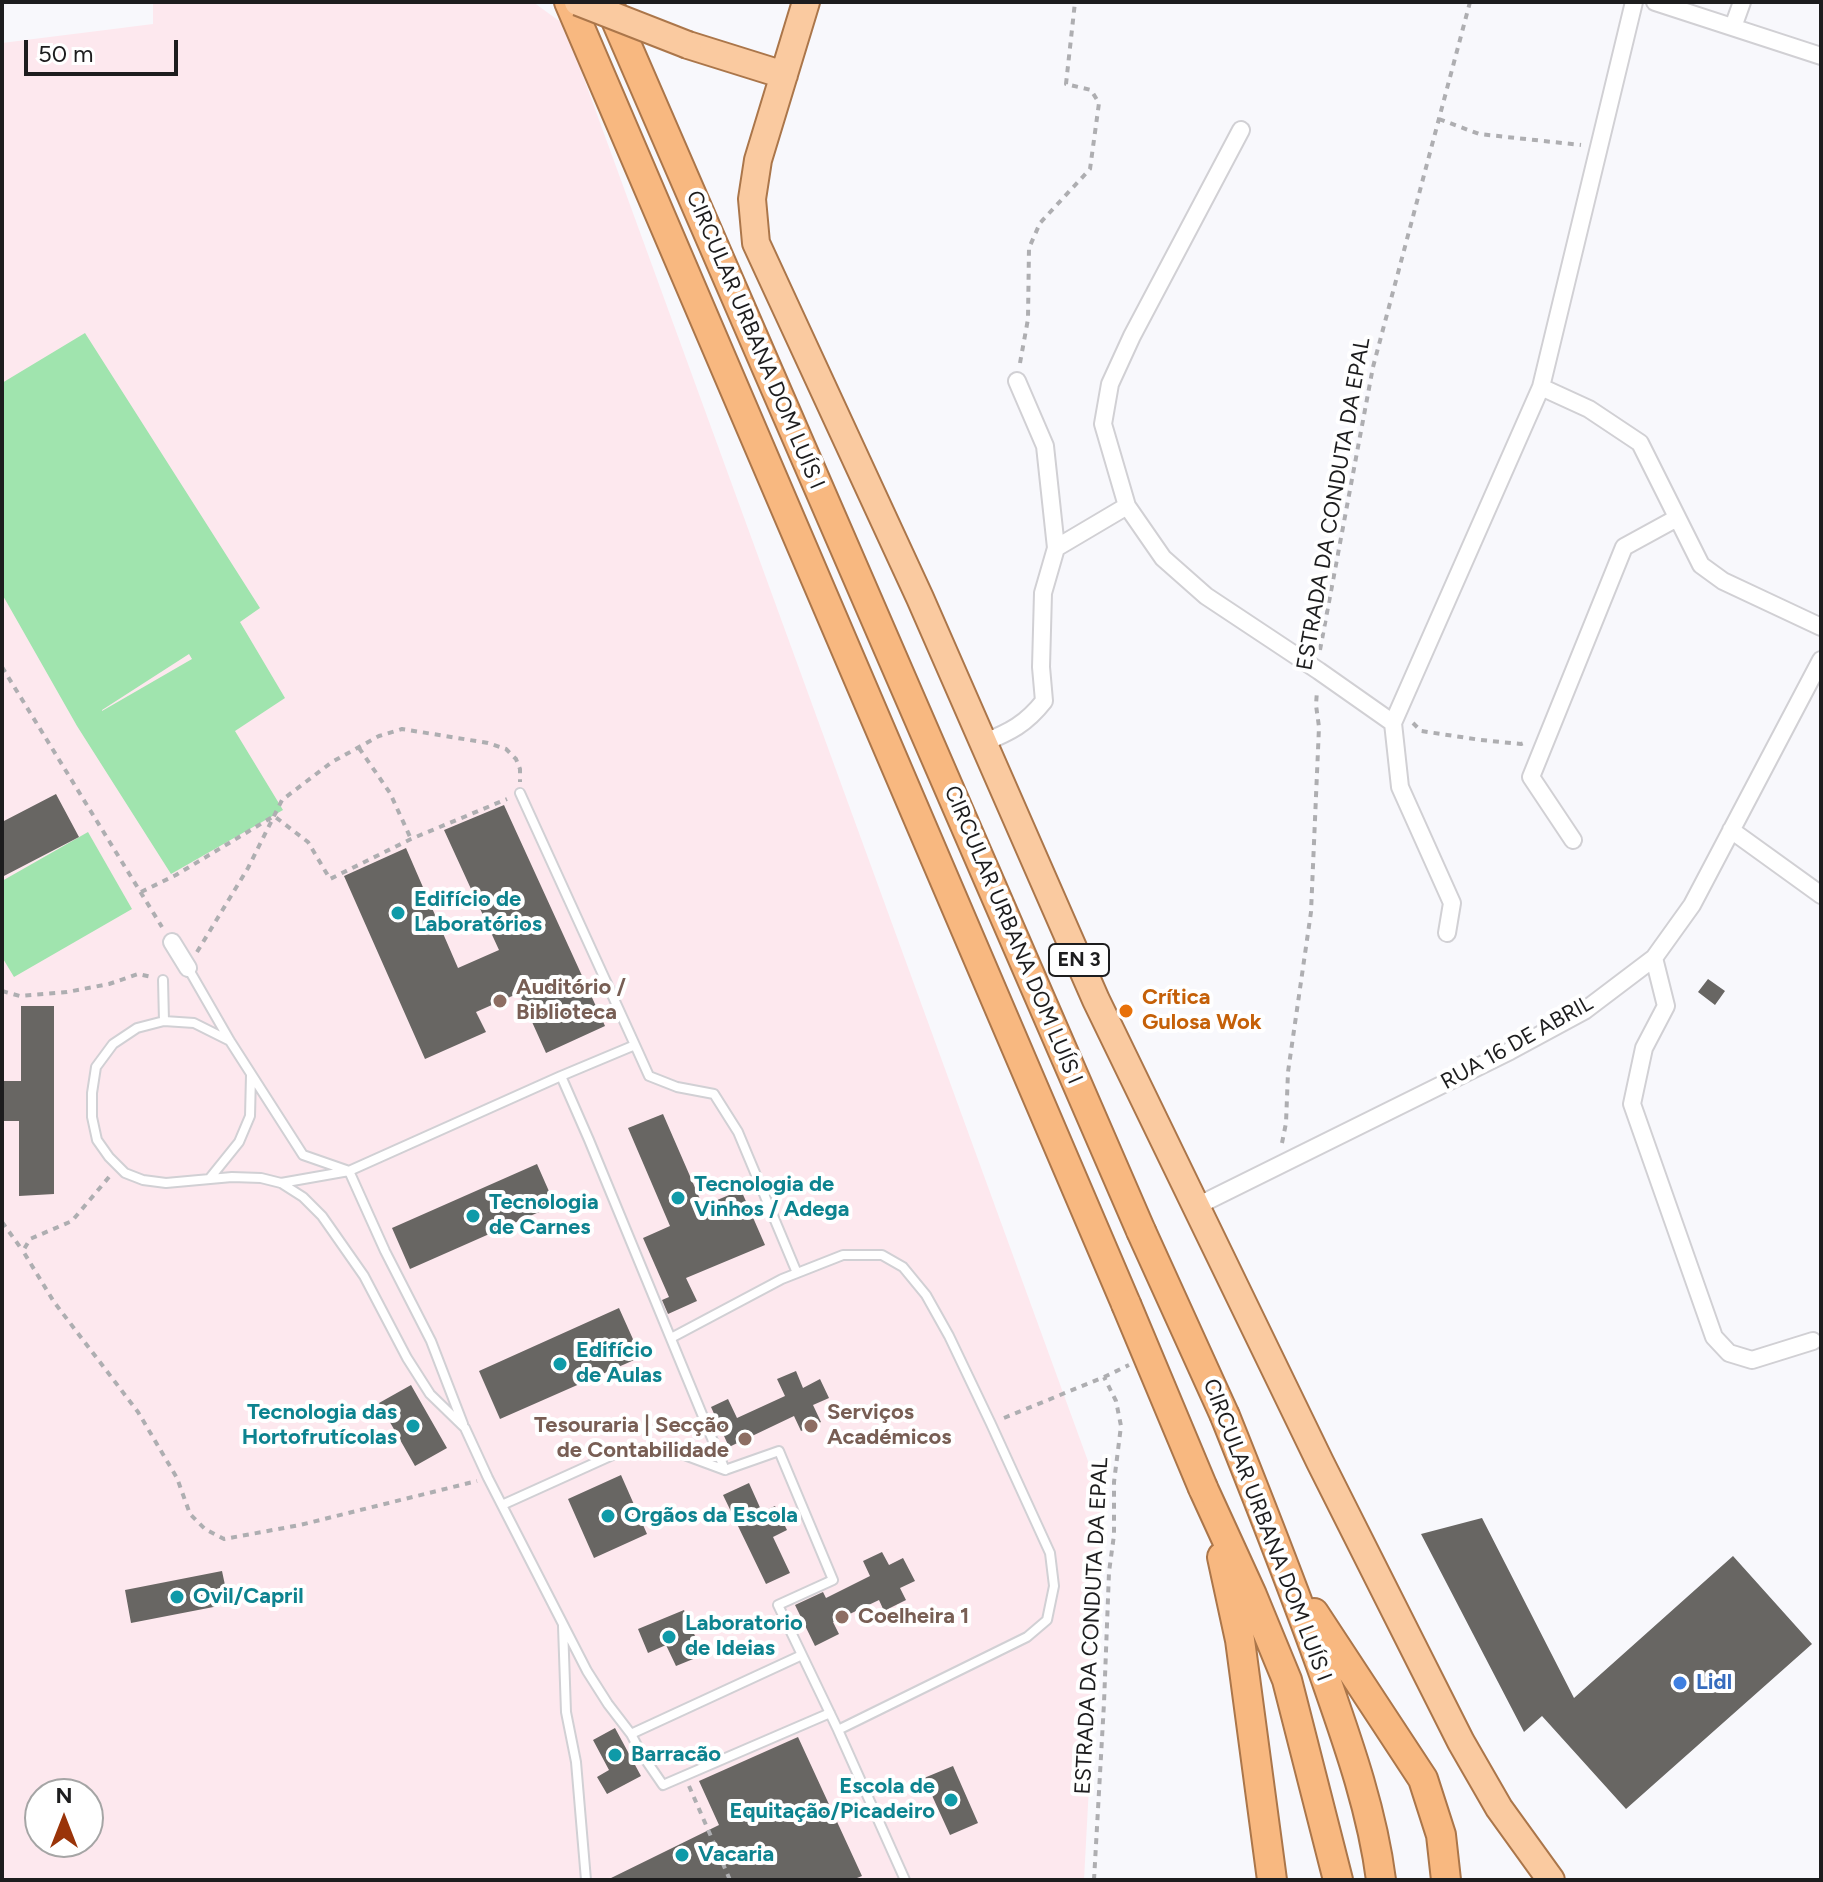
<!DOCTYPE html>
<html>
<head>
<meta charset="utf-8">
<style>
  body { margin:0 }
  #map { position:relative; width:1823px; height:1882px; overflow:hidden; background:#f8f8fc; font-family:Figtree,sans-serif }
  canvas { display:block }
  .frame { position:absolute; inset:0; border:4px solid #1d1d1e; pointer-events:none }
  .north { position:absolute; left:24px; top:1778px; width:80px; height:80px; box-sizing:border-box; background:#fff; border:2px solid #a5a5a5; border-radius:50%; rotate:0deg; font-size:22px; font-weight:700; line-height:32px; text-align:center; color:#1d1d1e }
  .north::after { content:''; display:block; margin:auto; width:28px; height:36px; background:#9a3409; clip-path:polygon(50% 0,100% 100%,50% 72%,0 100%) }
  .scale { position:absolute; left:24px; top:40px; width:154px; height:36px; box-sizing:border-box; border:4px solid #1d1d1e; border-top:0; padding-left:10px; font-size:24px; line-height:28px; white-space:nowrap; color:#1d1d1e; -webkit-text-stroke:6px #fff; paint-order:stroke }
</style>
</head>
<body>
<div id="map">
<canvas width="1823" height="1882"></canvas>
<div class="frame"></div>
<div class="north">N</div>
<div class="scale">50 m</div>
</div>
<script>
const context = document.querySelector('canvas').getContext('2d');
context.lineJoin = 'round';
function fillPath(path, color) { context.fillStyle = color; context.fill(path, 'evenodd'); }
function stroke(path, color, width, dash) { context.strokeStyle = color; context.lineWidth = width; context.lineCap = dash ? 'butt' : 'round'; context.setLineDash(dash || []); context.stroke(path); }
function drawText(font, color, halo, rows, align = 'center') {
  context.font = font + ' Figtree,sans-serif'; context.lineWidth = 8; context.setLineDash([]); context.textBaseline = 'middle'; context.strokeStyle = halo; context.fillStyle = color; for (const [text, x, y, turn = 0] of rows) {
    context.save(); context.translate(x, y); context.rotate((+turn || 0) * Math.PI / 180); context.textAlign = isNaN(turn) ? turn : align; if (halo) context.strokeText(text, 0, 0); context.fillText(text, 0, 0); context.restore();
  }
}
fillPath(new Path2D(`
  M153 2H533L562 23 571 43 1104 1505 1084 1880H2V43L153 24ZM40 1794H88V1842H40Z`), '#fde8ee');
fillPath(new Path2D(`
  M85 333 260 608 240 622 285 698 235 731 283 810 171 874 77 726 2 594V383ZM189 654 192 659 102 711V710Z
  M88 832 132 909 14 977 2 957V881Z`), '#a0e4ae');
fillPath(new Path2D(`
  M56 794 79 837 2 877V822Z
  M504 805 605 1026 546 1053 519 993 476 1012 486 1032 425 1059 344 876 406 848 458 968 499 950 444 830Z
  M1708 979 1725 991 1715 1005 1698 992Z
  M21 1006H54V1194L19 1196V1121H2V1081H21Z
  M663 1114 703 1206 741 1190 765 1245 686 1278 697 1301 668 1314 662 1300 669 1297 643 1238 670 1226 628 1128Z
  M537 1164 555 1205 410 1269 392 1228Z
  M619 1308 641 1357 500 1419 479 1371Z
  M796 1371 803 1388 820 1379 829 1398 813 1405 821 1422 801 1431 794 1416 729 1447 711 1407 728 1399 737 1418 785 1396 777 1379Z
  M411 1385 447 1448 415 1466 379 1403Z
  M621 1475 647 1534 594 1558 568 1499Z
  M749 1483 762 1512 775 1506 787 1530 773 1537 790 1573 766 1584 723 1495Z
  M1482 1518 1574 1698 1733 1556 1812 1644 1626 1809 1542 1716 1524 1732 1421 1534Z
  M882 1552 889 1565 903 1558 915 1581 900 1588 906 1600 884 1611 879 1600 833 1622 839 1634 815 1646 795 1605 823 1592 826 1598 870 1576 863 1561Z
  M222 1571 229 1604 131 1623 125 1590Z
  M684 1610 703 1655 676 1666 666 1645 648 1653 638 1629Z
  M615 1728 641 1776 607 1794 597 1777 609 1770 593 1740Z
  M798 1737 862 1876 852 1880H607L719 1825 699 1781Z
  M953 1766 978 1823 950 1835 924 1778Z`), '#686663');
const service = new Path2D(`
  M520 793 635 1045 561 1076 589 1140 725 1470 779 1451 833 1580 778 1605 838 1730 905 1880
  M188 968 230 1041 303 1155 349 1171 561 1076
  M163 980 164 1021
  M230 1041 194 1023 164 1021 137 1028 113 1044 96 1067 92 1093V1117L97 1140 109 1157 125 1173 143 1180 166 1183 232 1177 261 1178 281 1183 303 1197 322 1216 364 1276 407 1358 430 1394 465 1428 488 1478 587 1671 608 1704 631 1734 641 1753 663 1785 830 1713
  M635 1045 649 1076 677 1087 714 1094 738 1132 797 1273
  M210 1178 239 1142 250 1116 251 1075
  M281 1183 349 1171 385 1251 431 1341 463 1424
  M671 1338 782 1279 843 1255H882L903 1267 926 1295 949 1336 991 1424 1050 1553 1054 1586 1047 1620 1027 1637 838 1730
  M502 1505 628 1448 671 1450 725 1470
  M563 1626 566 1712 576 1762 586 1880
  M631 1734 802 1655`);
const minor = new Path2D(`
  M1655 2 1821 56
  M1733 27 1742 2
  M1241 130 1132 336 1110 384 1103 424 1127 506 1163 558 1206 596 1319 671 1393 723
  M1017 381 1045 446 1056 548
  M1541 387 1589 409 1640 443 1701 565 1723 581 1821 627
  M983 743C1010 732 1026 724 1044 701L1041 667 1043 593 1056 548 1127 506
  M1731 830 1821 895
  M1573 840 1531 777 1624 547 1677 518
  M1447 933 1452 903 1400 787 1393 723 1541 387 1634 2
  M172 942 188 968
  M1654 958 1666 1006 1644 1048 1632 1104 1714 1337 1729 1353 1752 1360 1813 1341
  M1197 1206 1510 1051 1584 1011 1654 958 1692 905 1821 660`);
const primary = new Path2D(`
  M806 2 758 160 752 199 756 243 920 598 1096 1000 1320 1462 1461 1742 1499 1808 1551 1880
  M688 45 784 75`);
const trunk = new Path2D(`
  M569 2 1126 1304
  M608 2 1141 1231
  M1225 1416C1259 1501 1293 1587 1324 1674 1347 1740 1372 1809 1381 1880
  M1203 1488 1252 1595 1287 1680 1338 1880
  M1222 1557 1240 1640 1272 1880
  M1314 1613 1423 1779 1441 1835 1446 1880`);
stroke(service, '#d1d0d4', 12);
stroke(minor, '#d1d0d4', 20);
stroke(primary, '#ab764a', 30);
stroke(trunk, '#ab764a', 32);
stroke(new Path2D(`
  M1439 119 1479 134 1581 145
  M1020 363 1028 319 1029 248 1040 223 1090 169 1099 103 1091 90 1066 84 1075 2
  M1320 650 1373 367 1470 2
  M2 667 162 927
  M1413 723 1421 731 1481 740 1521 744 1527 742
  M359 748 390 793 411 839
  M141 892 176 875 274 816 308 842 330 879 411 839 507 799
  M197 952 248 868 282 800 332 762 379 736 402 729 488 743 506 749 516 759 520 769V782
  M2 991 20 996 67 992 109 984 138 974 152 977
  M1282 1143 1286 1123 1288 1072 1311 912 1319 727 1316 705 1317 691
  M109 1177 72 1221 30 1239 23 1251 54 1302 138 1412 177 1478 190 1514 205 1529 224 1539 300 1525 477 1481
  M2 1222 23 1251
  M1004 1418 1104 1377 1129 1365
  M689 1786 730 1880
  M1094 1880 1104 1703 1109 1572 1114 1535V1482L1121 1426 1116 1401 1104 1377`), '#aeaeb1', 4, [6, 6]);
stroke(service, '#fff', 8);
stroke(minor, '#fff', 16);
stroke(primary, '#facaa0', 26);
stroke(trunk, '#f8b880', 28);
const primaryBridge = new Path2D(`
  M578 2 688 45`);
const trunkBridge = new Path2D(`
  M1141 1231 1225 1416
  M1126 1304 1203 1488`);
stroke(primaryBridge, '#ab764a', 30, []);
stroke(trunkBridge, '#ab764a', 32, []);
stroke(primaryBridge, '#facaa0', 26);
stroke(trunkBridge, '#f8b880', 28);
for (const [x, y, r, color] of [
  [398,913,8,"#0f9aa8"],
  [500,1001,8,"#8d6e63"],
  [1126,1011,8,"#e8710a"],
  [678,1198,8,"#0f9aa8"],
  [473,1216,8,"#0f9aa8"],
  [560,1364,8,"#0f9aa8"],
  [413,1426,8,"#0f9aa8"],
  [811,1426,8,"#8d6e63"],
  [745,1439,8,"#8d6e63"],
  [608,1516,8,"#0f9aa8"],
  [177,1597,8,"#0f9aa8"],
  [842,1617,8,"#8d6e63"],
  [669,1637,8,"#0f9aa8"],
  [1680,1683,8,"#3f7fe0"],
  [615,1755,8,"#0f9aa8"],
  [951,1800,8,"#0f9aa8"],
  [682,1855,8,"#0f9aa8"]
]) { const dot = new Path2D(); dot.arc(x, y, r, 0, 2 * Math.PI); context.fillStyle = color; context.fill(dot); stroke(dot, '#fff', 3); }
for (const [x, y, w] of [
  [1079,960,60]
]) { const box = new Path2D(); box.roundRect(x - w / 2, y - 16, w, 32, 6); context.fillStyle = '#fff'; context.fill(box); stroke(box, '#1d1d1e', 2); }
drawText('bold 20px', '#1d1d1e', null, [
  ["EN 3",1079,960]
]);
drawText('22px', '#1d1d1e', '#fff', [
  ["CIRCULAR URBANA DOM LUÍS I",755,340,67],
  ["ESTRADA DA CONDUTA DA EPAL",1334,504,-80],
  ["CIRCULAR URBANA DOM LUÍS I",1013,935,67],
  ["RUA 16 DE ABRIL",1517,1043,-29],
  ["CIRCULAR URBANA DOM LUÍS I",1267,1530,69],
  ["ESTRADA DA CONDUTA DA EPAL",1092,1626,-87]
]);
drawText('bold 22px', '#0d838f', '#fff', [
  ["Edifício de",414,900],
  ["Laboratórios",414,925],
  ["Tecnologia de",694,1185],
  ["Vinhos / Adega",694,1210],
  ["Tecnologia",489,1203],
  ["de Carnes",489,1228],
  ["Edifício",576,1351],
  ["de Aulas",576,1376],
  ["Tecnologia das",397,1413,"right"],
  ["Hortofrutícolas",397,1438,"right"],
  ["Orgãos da Escola",624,1516],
  ["Ovil/Capril",193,1597],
  ["Laboratorio",685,1624],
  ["de Ideias",685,1649],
  ["Barracão",631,1755],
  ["Escola de",935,1787,"right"],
  ["Equitação/Picadeiro",935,1812,"right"],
  ["Vacaria",698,1855]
], 'left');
drawText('bold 22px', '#785e54', '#fff', [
  ["Auditório /",516,988],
  ["Biblioteca",516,1013],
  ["Serviços",827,1413],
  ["Académicos",827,1438],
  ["Tesouraria | Secção",729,1426,"right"],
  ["de Contabilidade",729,1451,"right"],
  ["Coelheira 1",858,1617]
], 'left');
drawText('bold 22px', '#c56008', '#fff', [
  ["Crítica",1142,998],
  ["Gulosa Wok",1142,1023]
], 'left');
drawText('bold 22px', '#366cbe', '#fff', [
  ["Lidl",1696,1683]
], 'left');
</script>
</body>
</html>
